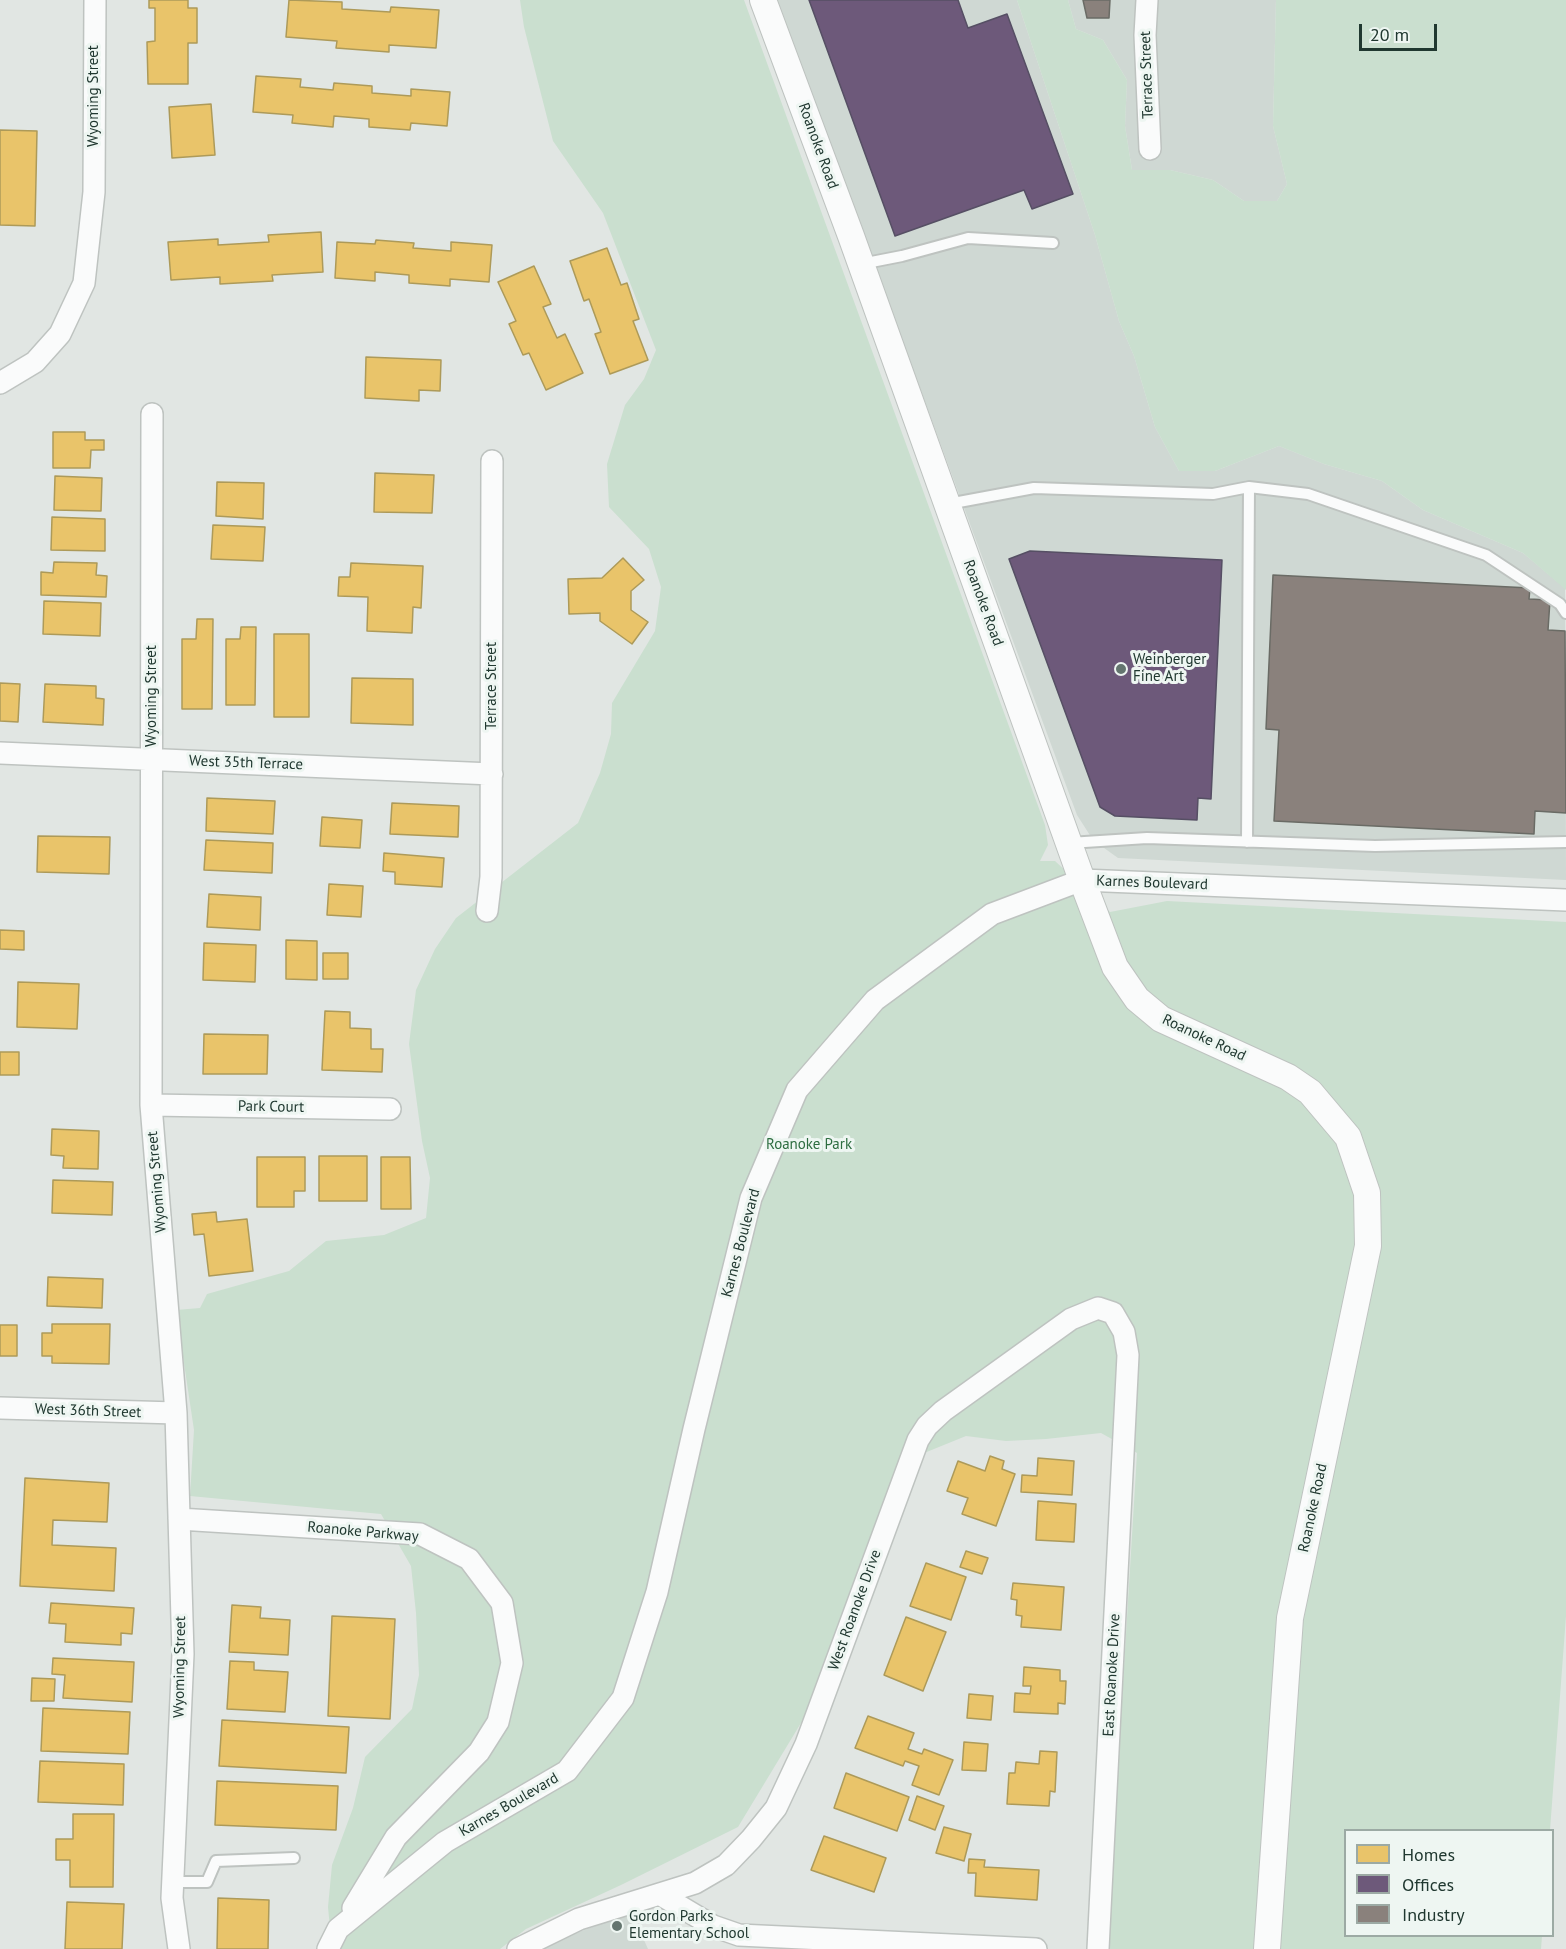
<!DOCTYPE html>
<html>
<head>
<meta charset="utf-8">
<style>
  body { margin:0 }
  #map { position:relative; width:1566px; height:1949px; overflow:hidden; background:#e1e6e3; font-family:"PT Sans",sans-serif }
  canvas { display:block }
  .legend { position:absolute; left:1344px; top:1829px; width:210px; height:108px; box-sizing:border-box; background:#eef6f2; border:2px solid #9caaa4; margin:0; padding:8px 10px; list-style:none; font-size:18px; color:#203830 }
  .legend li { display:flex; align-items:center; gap:12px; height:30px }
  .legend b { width:30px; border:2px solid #9caaa4 }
  .scale { position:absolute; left:1359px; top:24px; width:78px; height:27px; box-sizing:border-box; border:3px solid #203830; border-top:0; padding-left:8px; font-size:18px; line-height:21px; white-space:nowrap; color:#203830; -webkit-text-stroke:4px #eef6f2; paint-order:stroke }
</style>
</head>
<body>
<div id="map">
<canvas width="1566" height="1949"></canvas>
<ul class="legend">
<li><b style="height:16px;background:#e9c46a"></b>Homes</li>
<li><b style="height:16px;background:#6d597a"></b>Offices</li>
<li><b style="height:16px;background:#8a817c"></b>Industry</li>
</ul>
<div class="scale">20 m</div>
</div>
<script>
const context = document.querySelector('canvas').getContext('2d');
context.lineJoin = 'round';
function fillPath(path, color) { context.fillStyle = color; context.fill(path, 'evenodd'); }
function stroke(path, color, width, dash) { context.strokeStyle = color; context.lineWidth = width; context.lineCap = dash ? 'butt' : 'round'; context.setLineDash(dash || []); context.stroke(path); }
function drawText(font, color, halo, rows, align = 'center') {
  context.font = font + ' "PT Sans",sans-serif'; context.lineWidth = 6; context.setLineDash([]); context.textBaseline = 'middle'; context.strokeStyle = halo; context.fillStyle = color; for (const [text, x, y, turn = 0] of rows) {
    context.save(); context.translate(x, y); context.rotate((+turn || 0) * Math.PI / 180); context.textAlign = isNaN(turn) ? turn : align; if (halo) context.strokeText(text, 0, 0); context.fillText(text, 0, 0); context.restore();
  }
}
fillPath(new Path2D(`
  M775 0H1017L1095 235 1119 321 1134 356 1155 427 1179 471H1215L1279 446 1324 464 1382 481 1423 510 1523 553 1565 588 1566 880 1118 858 1093 840 1077 815 924 399Z
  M1068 0H1276L1273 126 1287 184 1277 201H1244L1213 180 1170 170H1132L1125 126 1127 80 1103 40 1076 29Z
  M632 1913 648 1949H542L562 1938Z`), '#cfd8d3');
fillPath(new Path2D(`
  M520 0H744L1045 825 1048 845 1040 861H1055L1110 912 1167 901 1566 922V1616L1550 1830H1346V1936H1542L1541 1949H1107L1137 1453 1101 1433 1046 1439 1006 1441 966 1436 902 1462 807 1713 738 1827 621 1885 526 1929 500 1949H332L328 1907 332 1865 353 1808 365 1757 412 1709 419 1675 416 1613 411 1566 381 1514 190 1496 194 1430 176 1310 200 1308 207 1294 289 1271 326 1241 384 1235 426 1218 430 1178 422 1141 409 1044 416 990 435 949 456 918 578 823 600 773 611 734 612 703 655 631 661 587 649 549 609 507 607 464 625 405 644 379 656 350 603 213 553 141 524 27Z
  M1017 0H1068L1076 29 1103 40 1127 80 1125 126 1132 170H1170L1213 180 1244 201H1277L1287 184 1273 126 1276 0H1566V590L1523 553 1423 510 1382 481 1324 464 1279 446 1215 471H1179L1155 427 1134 356 1119 321 1095 235Z`), '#cadfcf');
const homes = new Path2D(`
  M149 0H188V8H197V43H188V84H148L147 42 155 41V8H149Z
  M289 0 342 2V9L390 12 391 7 439 10 436 48 389 45V52L336 48 337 41 286 37Z
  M256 76 301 79 300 87 333 90 334 83 372 86V93L411 96V89L450 92 447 126 411 123 410 130 369 127V119L334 116 333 127 292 123 293 115 253 112Z
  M211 104 215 155 172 158 169 107Z
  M0 130 37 131 35 226 0 225Z
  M321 232 323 272 272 275 273 281 220 284V277L171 280 168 242 218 239V245L269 242 268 235Z
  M376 240 414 243 413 248 451 251V242L492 245 489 282 450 279V286L409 283V275L375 272V281L335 278 337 242 375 244Z
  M607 248 621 285 627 283 639 319 633 321 648 360 610 374 595 334 601 332 589 299 584 301 570 261Z
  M534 266 551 304 543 307 557 338 565 334 583 373 546 390 529 353 523 355 509 324 516 321 498 282Z
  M366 357 441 360 440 391 419 390V401L365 398Z
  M53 432H85V440H104V450H91L90 468H53Z
  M375 473 434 475 432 513 374 512Z
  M55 476 102 478 101 511 54 510Z
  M217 482 264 483 263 519 216 516Z
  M52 517 105 519V551L51 550Z
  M213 525 265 527 263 561 211 559Z
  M623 558 644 580 631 591V610L648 622 632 644 600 621V613L569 614 568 579 602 578Z
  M54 562 97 563 96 575 107 576 106 597 41 595V572L53 573Z
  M351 563 423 566 421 608 413 607 412 633 367 631 368 597 338 596 339 577H350Z
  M44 601 101 603 100 636 43 634Z
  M197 619H213L212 709H182V639H196Z
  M241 627H256L255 705H226V639H240Z
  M274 634H309V717H274Z
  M352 678 413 679V725L351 723Z
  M0 683 20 684 18 722 0 721Z
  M45 684 96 686V698L104 699 103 725 43 722Z
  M207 798 275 801 273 834 206 831Z
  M392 803 459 806 458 837 390 834Z
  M322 817 362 820 360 848 320 846Z
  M38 836 110 837 109 874 37 872Z
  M206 840 273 843 272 873 204 870Z
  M384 853 444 858 442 887 395 884V872L383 871Z
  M329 884 363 886 361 917 327 915Z
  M209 894 261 897 260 930 207 927Z
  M0 930 24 931V950L0 949Z
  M286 940 317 941V980L286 979Z
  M204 943 256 945 255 982 203 980Z
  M323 953H348V979H323Z
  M18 982 79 984 77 1029 17 1027Z
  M325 1011 350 1012V1028L371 1029V1049H383L382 1072 322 1070Z
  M204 1034 268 1035 267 1074H203Z
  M0 1052H19V1075H0Z
  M52 1129 99 1131 98 1169 63 1168 64 1156 51 1155Z
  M319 1156H367V1201H319Z
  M257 1157H305V1191H294V1207H257Z
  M381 1157H410L411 1209H381Z
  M53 1180 113 1182 112 1215 52 1213Z
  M216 1212 217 1222 247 1219 253 1271 209 1276 204 1234 194 1235 192 1214Z
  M48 1277 103 1279 102 1308 47 1306Z
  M52 1324H110L109 1364 52 1363V1356H42V1333H52Z
  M0 1325H17V1356H0Z
  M990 1456 1004 1461 1002 1469 1015 1474 996 1526 962 1514 968 1498 947 1491 958 1461 985 1471Z
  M1038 1458 1074 1461 1072 1495 1021 1492 1022 1475 1037 1476Z
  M25 1478 109 1483 107 1522 53 1520 52 1545 116 1548 114 1591 20 1586Z
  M1038 1501 1076 1504 1074 1542 1036 1540Z
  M966 1551 988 1558 982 1574 960 1567Z
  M926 1563 966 1577 951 1620 910 1606Z
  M1013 1583 1064 1587 1061 1630 1021 1627 1022 1616 1016 1615 1017 1600 1011 1599Z
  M51 1603 134 1608 132 1634 121 1633V1645L65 1642 66 1624 49 1623Z
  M232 1605 261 1607 260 1618 290 1620 288 1655 229 1652Z
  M332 1616 395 1619 390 1719 328 1716Z
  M906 1617 946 1632 923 1691 884 1675Z
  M53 1658 134 1662 132 1702 63 1698 65 1675 52 1674Z
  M230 1661 254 1662V1670L288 1672 285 1712 227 1709Z
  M1024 1667 1060 1670V1681H1066L1065 1704 1058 1703V1714L1014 1712 1015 1693 1030 1694 1031 1686H1023Z
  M32 1678 55 1679 54 1701H31Z
  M969 1694 993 1696 991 1720 967 1718Z
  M43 1708 130 1712 128 1754 41 1751Z
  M868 1716 914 1733 908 1749 922 1754 924 1749 953 1760 939 1795 912 1785 919 1766 905 1761 903 1766 855 1748Z
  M222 1720 349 1727 346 1773 219 1766Z
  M964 1742 988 1744 986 1771 962 1770Z
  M1040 1751 1057 1752 1055 1792 1050 1791 1049 1806 1007 1804 1009 1773H1015L1016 1762 1039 1764Z
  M40 1761 124 1764 123 1805 38 1802Z
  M846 1773 909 1797 897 1831 834 1808Z
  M217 1781 338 1786 336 1830 215 1825Z
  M917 1796 944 1806 935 1830 909 1820Z
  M73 1814H114L113 1887H70V1860H56V1839H73Z
  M944 1827 971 1834 964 1861 936 1853Z
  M824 1836 886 1858 874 1892 811 1870Z
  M969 1859 985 1860 984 1867 1039 1870 1037 1900 975 1896 976 1873H968Z
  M218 1898 269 1900 268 1949H217Z
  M67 1902 124 1904 122 1949H65Z`);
fillPath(homes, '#e9c46a');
stroke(homes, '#ad9a59', 1.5);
const offices = new Path2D(`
  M809 0H958L968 28 1007 14 1073 194 1032 209 1024 190 895 236Z
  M1030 551 1222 560 1211 799 1198 798 1197 820 1115 816 1100 807 1009 559Z`);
fillPath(offices, '#6d597a');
stroke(offices, '#564f64', 1.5);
const industry = new Path2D(`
  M1083 0H1110L1109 18H1087Z
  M1273 575 1530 588 1529 599 1550 600 1548 630 1565 631 1566 813 1535 811 1534 834 1274 821 1279 730 1266 729Z`);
fillPath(industry, '#8a817c');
stroke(industry, '#6a6b65', 1.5);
const service = new Path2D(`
  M861 264 902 256 968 238 1053 243
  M948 504 1034 488 1213 494 1249 487 1308 494 1486 555 1560 604 1566 613
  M1247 842 1249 487
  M1069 843 1147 838 1375 846 1566 842
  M173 1882H207L216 1861 294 1858`);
const minor = new Path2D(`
  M1147 0 1145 35 1150 149
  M0 383 35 362 60 334 84 283 94 192 95 0
  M152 414 151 1105 176 1413 183 1654 172 1898 179 1949
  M0 753 492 774
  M487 911 491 877 492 461
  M151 1105 390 1109
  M0 1408 176 1413
  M179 1519 420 1534 469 1559 502 1603 512 1663 498 1722 479 1752 396 1837 353 1908
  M661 1895 713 1926 739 1935 1036 1949
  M328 1949 338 1929 445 1842 567 1771 623 1698 657 1592 694 1429 751 1198 797 1090 875 1000 992 914 1082 880 1566 900
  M518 1949 579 1919 695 1883 726 1865 751 1839 776 1808 806 1744 918 1440 927 1426 943 1411 1071 1319 1098 1308 1113 1313 1124 1332 1128 1355 1098 1949`);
const tertiary = new Path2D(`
  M763 0 851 236 1082 880 1115 967 1137 999 1161 1019 1288 1077 1310 1092 1348 1137 1367 1193 1368 1246 1290 1618 1267 1949`);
stroke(service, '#bec3c0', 14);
stroke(minor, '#bec3c0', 24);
stroke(tertiary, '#bec3c0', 28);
stroke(service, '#fafbfb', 10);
stroke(minor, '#fafbfb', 21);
stroke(tertiary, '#fafbfb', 26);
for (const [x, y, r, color] of [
  [1121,669,6,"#64756f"],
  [617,1926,6,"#64756f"]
]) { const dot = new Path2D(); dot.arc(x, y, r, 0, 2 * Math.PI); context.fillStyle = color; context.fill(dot); stroke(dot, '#eef6f2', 2); }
drawText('15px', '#203830', '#eef6f2', [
  ["Terrace Street",1147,75,-92],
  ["Wyoming Street",94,96,-90],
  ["Roanoke Road",818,146,70],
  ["Roanoke Road",983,603,70],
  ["Terrace Street",492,686,-90],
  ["Wyoming Street",152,696,-90],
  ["West 35th Terrace",246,763,2],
  ["Karnes Boulevard",1152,883,2],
  ["Roanoke Road",1204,1038,25],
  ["Park Court",271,1107,1],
  ["Wyoming Street",157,1182,-95],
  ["Karnes Boulevard",741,1243,-75],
  ["West 36th Street",88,1411,2],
  ["Roanoke Road",1313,1508,-78],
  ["Roanoke Parkway",363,1532,5],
  ["West Roanoke Drive",855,1610,-70],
  ["Wyoming Street",180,1667,-89],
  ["East Roanoke Drive",1112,1675,-87],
  ["Karnes Boulevard",509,1805,-30]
]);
drawText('15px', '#203830', '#eef6f2', [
  ["Weinberger",1133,660],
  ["Fine Art",1133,677],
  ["Gordon Parks",629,1917],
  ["Elementary School",629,1934]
], 'left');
drawText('15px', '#2d6d40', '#eef6f2', [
  ["Roanoke Park",809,1145]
]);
</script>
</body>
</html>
